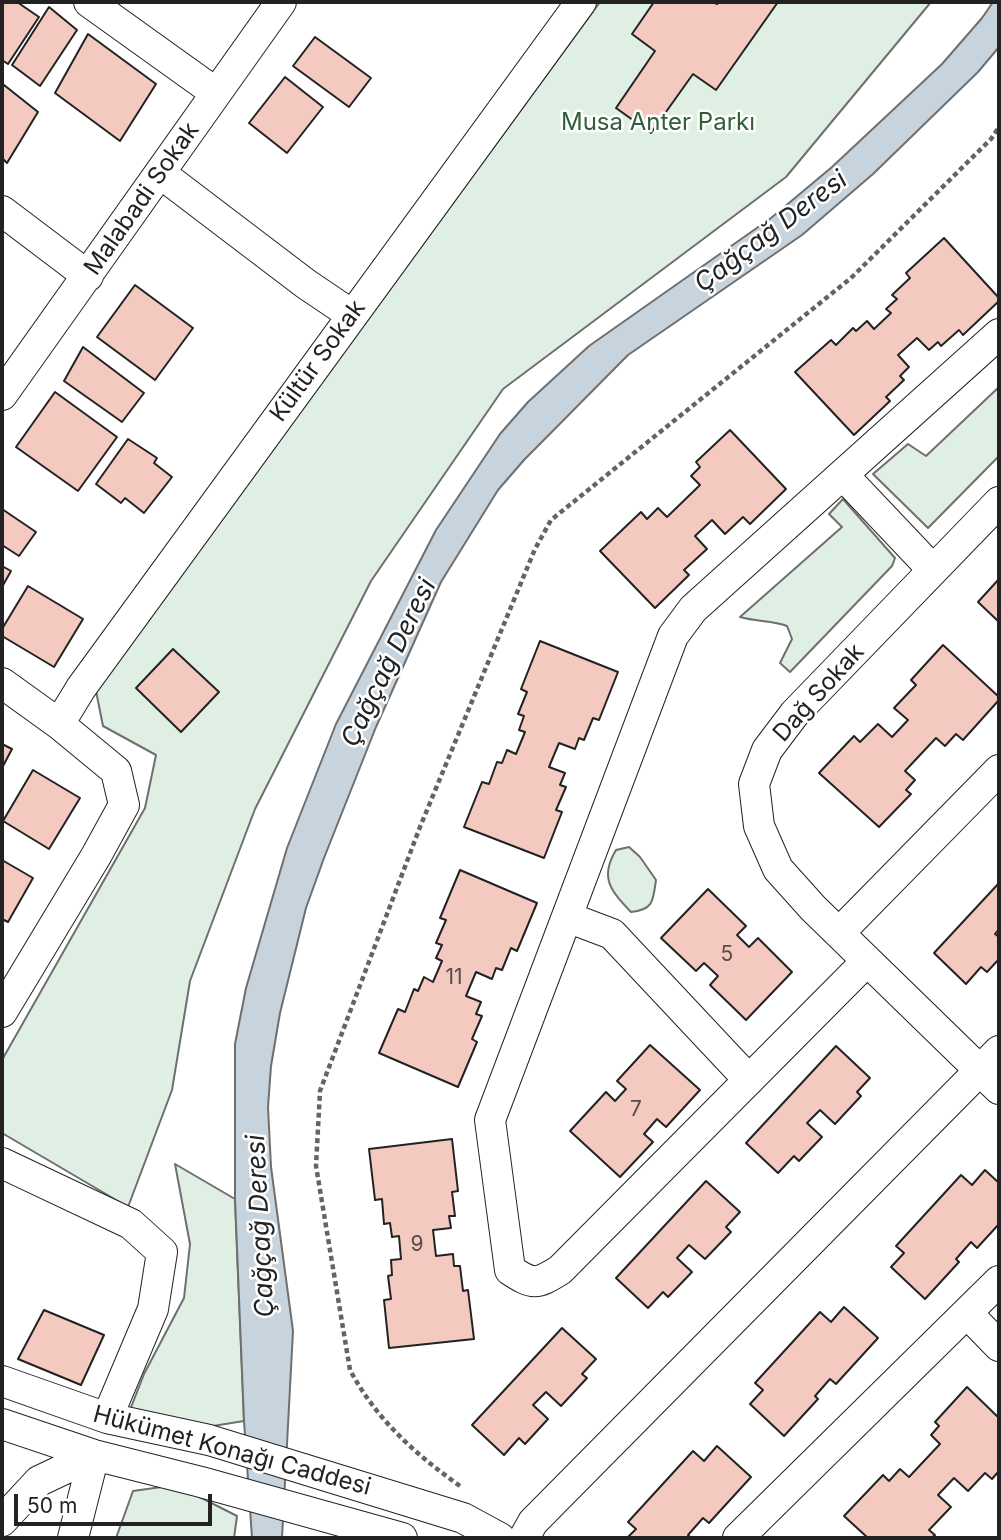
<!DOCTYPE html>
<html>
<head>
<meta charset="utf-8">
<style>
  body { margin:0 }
  #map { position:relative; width:1001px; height:1540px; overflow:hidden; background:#fff; font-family:Inter,sans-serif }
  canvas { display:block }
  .frame { position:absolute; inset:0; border:4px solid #222; pointer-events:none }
  .scale { position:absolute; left:14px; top:1494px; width:198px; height:32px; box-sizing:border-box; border:4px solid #222; border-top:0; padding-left:9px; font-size:21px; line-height:24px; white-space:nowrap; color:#222; -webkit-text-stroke:5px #fff; paint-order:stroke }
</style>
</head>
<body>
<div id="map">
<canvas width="1001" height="1540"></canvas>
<div class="frame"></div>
<div class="scale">50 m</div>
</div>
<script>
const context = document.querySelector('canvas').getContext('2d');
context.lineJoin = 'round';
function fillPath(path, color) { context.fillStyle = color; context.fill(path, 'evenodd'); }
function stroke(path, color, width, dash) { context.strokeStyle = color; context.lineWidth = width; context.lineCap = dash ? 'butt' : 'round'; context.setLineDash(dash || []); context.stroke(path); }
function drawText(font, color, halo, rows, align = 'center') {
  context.font = font + ' Inter,sans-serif'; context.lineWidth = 5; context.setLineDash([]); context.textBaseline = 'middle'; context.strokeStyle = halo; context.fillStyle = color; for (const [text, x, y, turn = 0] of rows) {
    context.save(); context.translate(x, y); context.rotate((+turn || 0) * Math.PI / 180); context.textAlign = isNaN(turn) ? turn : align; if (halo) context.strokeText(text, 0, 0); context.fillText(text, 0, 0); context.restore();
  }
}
const green = new Path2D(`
  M600 2H931L786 177 503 389 371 581 255 809 190 981 172 1090 128 1207 2 1133V1060L145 808 156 755 103 726 96 691Z
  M999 387V456L928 528 873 474 908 444 926 456Z
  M843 499 895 558 892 566 790 672 780 663 792 639 787 626C772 620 757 622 740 617L842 527 829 514Z
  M629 847 640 857 656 880C653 900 654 910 631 912 611 891 599 878 616 850Z
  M175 1164 235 1199 244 1421 213 1426 130 1410 144 1374 184 1298 190 1244Z
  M176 1485 237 1516 234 1538H116L133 1491Z`);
fillPath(green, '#e0efe3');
stroke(green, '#6f6f6f', 2);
const water = new Path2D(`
  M993 2H999V47L978 72 873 174 802 235 628 355 524 460 498 490 441 582 376 727 324 858 306 908 280 1013 271 1066 268 1107 271 1167 293 1331 282 1538H252L244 1421 235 1199V1044L246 988 287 848 336 724 436 530 500 434 528 402 589 346 771 218 832 167 942 64 982 18Z`);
fillPath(water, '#c7d3dd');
stroke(water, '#6f6f6f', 2);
const building = new Path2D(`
  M2 2H17L39 17 8 64 2 60Z
  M654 2H713L717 4 719 2H778L716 90 693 74 651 133 616 108 655 51 632 34Z
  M49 7 77 30 40 86 12 65Z
  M88 34 156 84 120 141 55 93Z
  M315 37 371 78 349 107 293 66Z
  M285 77 323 107 287 153 249 123Z
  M4 85 38 112 7 163 2 158V89Z
  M944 238 999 298V301L963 335 959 330 941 346 938 342 929 350 917 338 898 355 909 367 900 376 904 380 886 397 890 401 854 435 795 372 831 340 836 345 853 328 856 331 867 321 874 329 891 313 886 309 897 299 892 295 910 278 906 273Z
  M135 285 193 328 155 380 97 337Z
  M83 347 144 393 122 422 64 381Z
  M55 392 117 437 78 491 16 447Z
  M730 430 786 489 750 524 743 517 725 534 712 520 695 536 707 549 684 570 689 575 655 608 600 551 641 512 647 519 658 508 667 517 700 485 691 476 700 467 696 462Z
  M128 439 157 458 154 463 172 477 144 513 125 498 121 503 96 484Z
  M2 509 36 532 19 556 2 545Z
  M2 566 11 571 2 587Z
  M999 579V622L978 602Z
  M28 586 83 619 54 667 2 636V629Z
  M540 641 618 672 599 720 593 718 584 740 579 738 575 749 559 743 549 767 565 773 560 785 566 787 556 810 562 812 544 858 464 827 482 782 489 784 497 762 502 763 507 750 516 754 525 732 519 730 524 716 518 714 527 692 521 689Z
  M943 645 999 697V700L963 740 956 734 945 746 936 738 905 771 915 780 906 790 911 794 879 827 819 773 854 736 860 742 878 724 892 737 908 720 894 708 916 685 911 680Z
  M173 649 219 692 181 732 136 688Z
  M2 744 12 749 2 768Z
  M33 770 80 798 49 849 3 821Z
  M2 860 33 878 8 922 2 919Z
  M460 870 537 903 517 951 511 948 502 970 496 968 492 979 476 972 466 996 481 1002 476 1014 482 1016 472 1039 477 1042 458 1087 379 1053 398 1009 405 1012 414 989 418 991 424 977 433 982 442 961 436 958 442 945 436 943 446 920 440 918Z
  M999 883V929L995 934 999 937V959L987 972 981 967 966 984 934 953Z
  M708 889 746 926 737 935 749 947 758 938 792 972 746 1020 710 985 718 976 704 963 696 971 661 938Z
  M650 1045 700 1090 666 1127 657 1119 644 1134 653 1142 620 1177 570 1131 606 1092 615 1101 626 1089 617 1081Z
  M836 1046 870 1078 857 1092 861 1096 835 1124 820 1110 807 1123 822 1137 799 1161 794 1156 778 1173 746 1143Z
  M452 1139 458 1191 452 1192 455 1216H449L451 1228 433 1230 436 1256 453 1254 454 1266H460L463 1291 468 1290 474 1339 389 1348 384 1300 391 1299 388 1276 392 1275 391 1260 401 1259 399 1236 392 1237 390 1223 384 1224 382 1199 375 1200 369 1149Z
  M985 1170 999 1183V1224L977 1248 971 1242 956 1259 959 1262 925 1299 891 1267 904 1253 896 1246 961 1175 972 1185Z
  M706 1181 740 1212 726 1227 731 1232 705 1259 689 1245 677 1258 692 1272 668 1297 663 1292 648 1308 616 1278Z
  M844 1307 878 1338 836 1384 830 1379 815 1396 818 1399 784 1436 750 1404 763 1390 755 1383 820 1312 831 1322Z
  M44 1310 104 1335 81 1385 18 1359Z
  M562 1328 596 1359 582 1374 587 1378 561 1406 546 1392 533 1405 548 1419 525 1444 519 1438 504 1455 472 1425Z
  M967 1387 999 1418V1471L992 1479 985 1473 968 1491 954 1478 938 1495 951 1507 929 1530 935 1535 931 1538H868L844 1516 883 1475 889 1481 900 1469 909 1477 940 1444 931 1435 939 1426 935 1422Z
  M717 1446 751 1477 709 1523 703 1518 688 1535 691 1538H627L636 1529 628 1522 693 1451 704 1461Z`);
fillPath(building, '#f3c9c0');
stroke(building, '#222', 2);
const minor = new Path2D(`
  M89 2 216 93
  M160 173 306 284 352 315
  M2 211 88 276
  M2 395 281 2
  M843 475 933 570
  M999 502 795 713 767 750 754 784 759 826 778 869 813 908 999 1089
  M2 683 59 724 116 771 124 805 96 856 2 1012
  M59 724 81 688 581 2
  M567 917 612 934 749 1080
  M839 933 999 770
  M867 961 560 1270C536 1285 533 1285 510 1270L490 1120 673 636 693 609 999 334
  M2 1163 131 1224 162 1252 153 1309 107 1418
  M967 1313 999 1346
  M2 1381 107 1418 209 1440 463 1518 500 1538
  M2 1424 94 1455 201 1482 402 1538
  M2 1521 39 1481 94 1455
  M73 1538 94 1455
  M524 1538 533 1522 999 1051
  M738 1538 999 1281`);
stroke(minor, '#222', 32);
stroke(new Path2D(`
  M460 1486C415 1454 376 1419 350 1370L316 1166 320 1091 420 827 535 549 551 520 851 278 991 139 999 127`), '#646464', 4.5, [5, 3.5]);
stroke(minor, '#fff', 30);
drawText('21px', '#564c4a', null, [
  ["5",727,955],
  ["11",454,978],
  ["7",636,1110],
  ["9",417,1245]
]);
drawText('24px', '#2f5e38', '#fff', [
  ["Musa Anter Parkı",658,123]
]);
drawText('24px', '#222', '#fff', [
  ["Malabadi Sokak",142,199,-55],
  ["Kültür Sokak",318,361,-54],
  ["Dağ Sokak",819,693,-48],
  ["Hükümet Konağı Caddesi",232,1451,15]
]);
drawText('italic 26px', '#222', '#fff', [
  ["Çağçağ Deresi",771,232,-37],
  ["Çağçağ Deresi",389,663,-64],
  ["Çağçağ Deresi",261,1226,-93]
]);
</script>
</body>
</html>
